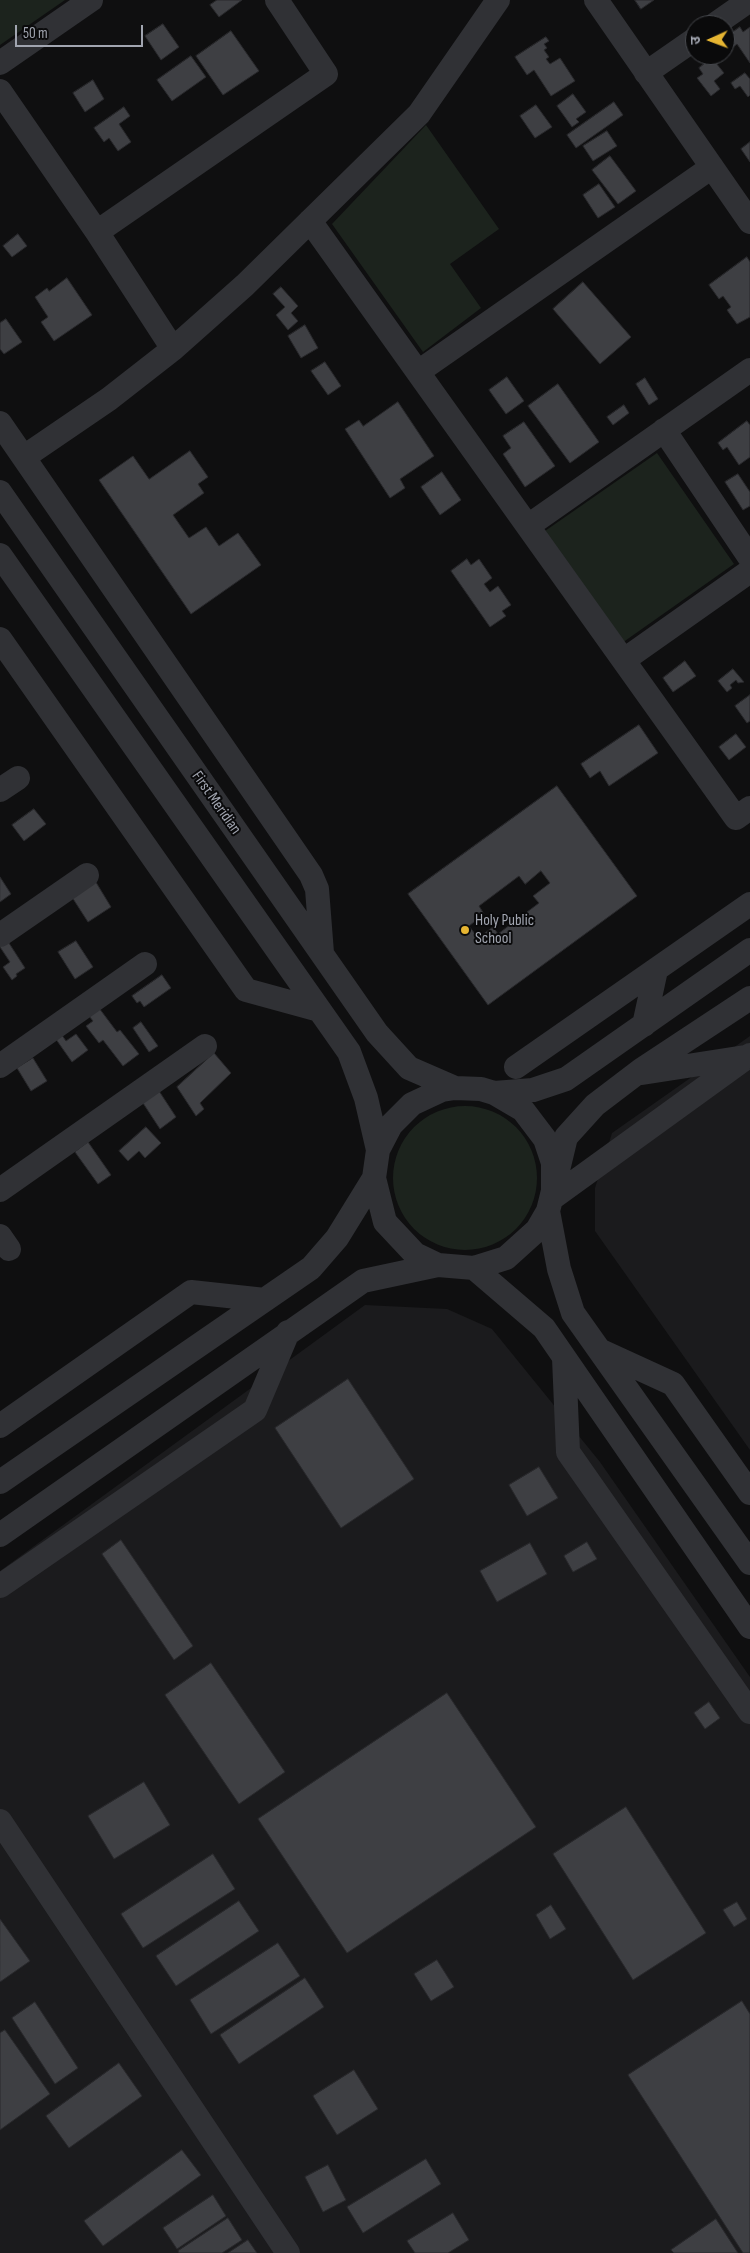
<!DOCTYPE html>
<html>
<head>
<meta charset="utf-8">
<style>
  body { margin:0 }
  #map { position:relative; width:750px; height:2253px; overflow:hidden; background:#0f0f10; font-family:"Sofia Sans Condensed","Noto Sans Devanagari",sans-serif }
  canvas { display:block }
  .north { position:absolute; left:685px; top:15px; width:50px; height:50px; box-sizing:border-box; background:#0a0a0b; border:1px solid #46484d; border-radius:50%; rotate:268deg; font-size:14px; font-weight:700; line-height:20px; text-align:center; color:#a1a5b0 }
  .north::after { content:''; display:block; margin:auto; width:18px; height:22px; background:#e6b532; clip-path:polygon(50% 0,100% 100%,50% 72%,0 100%) }
  .scale { position:absolute; left:15px; top:25px; width:128px; height:22px; box-sizing:border-box; border:2px solid #a1a5b0; border-top:0; padding-left:6px; font-size:15px; line-height:18px; white-space:nowrap; color:#a1a5b0; -webkit-text-stroke:4px #0a0a0b; paint-order:stroke }
</style>
</head>
<body>
<div id="map">
<canvas width="750" height="2253"></canvas>
<div class="north">उ</div>
<div class="scale">50 m</div>
</div>
<script>
const context = document.querySelector('canvas').getContext('2d');
context.lineJoin = 'round';
function fillPath(path, color) { context.fillStyle = color; context.fill(path, 'evenodd'); }
function stroke(path, color, width, dash) { context.strokeStyle = color; context.lineWidth = width; context.lineCap = dash ? 'butt' : 'round'; context.setLineDash(dash || []); context.stroke(path); }
function drawText(font, color, halo, rows, align = 'center') {
  context.font = font + ' "Sofia Sans Condensed",sans-serif'; context.lineWidth = 4; context.setLineDash([]); context.textBaseline = 'middle'; context.strokeStyle = halo; context.fillStyle = color; for (const [text, x, y, turn = 0] of rows) {
    context.save(); context.translate(x, y); context.rotate((+turn || 0) * Math.PI / 180); context.textAlign = isNaN(turn) ? turn : align; if (halo) context.strokeText(text, 0, 0); context.fillText(text, 0, 0); context.restore();
  }
}
fillPath(new Path2D(`
  M750 1036V1450L595 1231V1188L612 1133Z
  M365 1305 447 1309 492 1329 600 1462 750 1677V2253H0V1571Z`), '#1b1b1d');
fillPath(new Path2D(`
  M0 0H65L0 45Z
  M426 125 499 229 450 264 481 308 423 352 332 224Z
  M657 453 734 564 622 643 545 531Z
  M393 1178a72 72 0 1 1 144 0a72 72 0 1 1-144 0Z`), '#1c231d');
const building = new Path2D(`
  M217 0H242L219 17 210 5Z
  M635 0H654L641 9Z
  M163 24 179 47 161 60 145 36Z
  M740 27 743 32 750 27V63L737 44 733 47 726 37Z
  M231 31 259 71 223 95 196 56Z
  M546 37 549 41 544 44 547 48 544 50 549 57 546 59 550 64 560 58 575 81 551 96 534 70 527 75 515 57Z
  M191 56 206 77 172 101 157 80Z
  M712 58 724 73 714 81 720 89 711 96 697 78 703 74 699 68Z
  M745 73 750 79V95L748 97 740 86 735 89 731 83Z
  M93 80 104 99 85 112 73 93Z
  M573 94 586 112 576 119 579 122 572 127 557 106Z
  M614 102 623 115 576 148 567 135Z
  M536 105 552 127 535 138 520 116Z
  M124 107 130 116 119 124 131 142 118 151 109 138 104 142 94 128Z
  M607 131 617 146 593 161 583 146Z
  M750 142V162L741 149Z
  M610 156 636 191 618 204 592 170Z
  M599 184 615 207 598 218 583 195Z
  M18 234 27 246 12 257 3 246Z
  M747 257 750 262V317L737 324 727 310 731 307 723 296 719 299 709 285Z
  M67 278 92 315 54 341 41 322 48 317 35 297 47 288 49 291Z
  M583 282 631 337 600 364 553 309Z
  M281 287 298 306 291 313 298 321 288 330 276 315 285 307 273 294Z
  M6 319 22 342 4 354 0 349V323Z
  M305 325 318 348 301 358 288 336Z
  M325 362 341 386 328 395 311 371Z
  M507 377 524 401 506 414 489 390Z
  M645 378 658 399 649 405 636 384Z
  M558 384 599 442 570 463 528 406Z
  M398 402 434 456 400 479 405 488 390 498 345 429 359 420 363 426Z
  M624 405 629 413 613 425 607 417Z
  M747 421 750 425V457L739 465 727 447 723 450 718 443Z
  M524 422 555 466 525 487 503 454 511 448 503 436Z
  M190 451 208 477 198 484 204 493 173 515 189 538 206 527 219 546 238 533 261 565 191 614 99 480 133 456 149 479Z
  M442 472 461 500 440 515 421 487Z
  M738 474 750 492V506L743 510 725 482Z
  M467 559 471 565 479 559 492 578 484 584 490 592 498 586 511 605 502 611 506 616 490 627 451 571Z
  M685 661 696 676 673 692 663 678Z
  M733 669 744 682 738 683 736 680 730 685 732 688 727 692 718 681Z
  M750 695V721L747 723 735 706Z
  M639 725 658 753 609 786 600 771 590 778 581 764Z
  M736 734 746 747 729 760 719 747Z
  M557 786 637 896 488 1005 408 894ZM541 871 550 883 533 896 539 903 498 934 493 927 478 938 469 926 484 914 479 906 519 876 525 884Z
  M34 809 46 824 24 841 12 825Z
  M0 877 11 894 0 902Z
  M94 879 111 907 88 922 70 894Z
  M7 940 25 968 16 974 17 976 12 980 3 967 10 962 0 947V944Z
  M76 941 93 967 75 979 58 952Z
  M162 975 171 988 144 1007 140 1001 137 1003 132 996Z
  M99 1008 117 1032 120 1030 139 1054 123 1066 103 1040 99 1043 86 1026 93 1021 89 1016Z
  M141 1022 158 1046 149 1052 133 1028Z
  M59 1031 66 1041 76 1034 88 1050 72 1062 53 1035Z
  M214 1053 231 1073 200 1103 204 1109 196 1116 177 1087Z
  M33 1058 47 1081 31 1091 17 1068Z
  M159 1091 176 1117 160 1129 143 1103Z
  M146 1127 161 1143 145 1158 139 1151 128 1161 119 1151Z
  M88 1142 111 1175 98 1184 75 1152Z
  M348 1379 414 1479 341 1528 275 1428Z
  M539 1467 558 1498 527 1516 509 1485Z
  M121 1540 193 1646 174 1660 102 1554Z
  M587 1542 597 1559 573 1572 564 1556Z
  M530 1543 547 1574 497 1602 480 1571Z
  M211 1663 285 1772 239 1804 165 1695Z
  M447 1693 536 1827 347 1953 258 1819Z
  M709 1702 720 1718 705 1729 694 1713Z
  M144 1782 170 1825 114 1859 88 1816Z
  M626 1807 706 1933 633 1980 553 1854Z
  M213 1854 235 1889 143 1948 121 1914Z
  M239 1901 259 1931 176 1986 156 1956Z
  M737 1902 747 1919 734 1927 723 1910Z
  M551 1905 566 1929 550 1939 536 1915Z
  M0 1919 30 1961 0 1982Z
  M278 1943 300 1976 211 2034 190 2000Z
  M437 1960 454 1987 431 2001 414 1974Z
  M305 1978 324 2007 239 2064 220 2035Z
  M742 2001 750 2014V2253H743L628 2075Z
  M35 2002 78 2068 55 2084 12 2018Z
  M5 2030 50 2094 0 2130V2033Z
  M119 2063 142 2096 69 2148 46 2116Z
  M354 2070 378 2109 337 2135 313 2096Z
  M182 2150 201 2175 103 2246 84 2221Z
  M426 2159 441 2184 363 2233 347 2207Z
  M328 2165 346 2200 323 2212 305 2177Z
  M213 2195 226 2216 177 2249 163 2228Z
  M453 2213 469 2240 448 2253H415L407 2241Z
  M228 2218 242 2240 222 2253H179L178 2251Z
  M716 2219 738 2253H674L671 2250Z
  M248 2240 257 2253H228Z`);
fillPath(building, '#3e3f43');
stroke(building, '#29292c', 1);
stroke(new Path2D(`
  M596 0 750 222
  M714 25 750 0
  M0 63 91 0
  M646 73 695 39
  M0 91 97 232 173 349
  M310 221 736 818 750 808
  M97 232 326 74 277 0
  M418 372 712 167
  M0 423 311 875 317 889 322 953
  M664 430 750 558
  M24 457 109 399 173 349 245 285 419 114 498 0
  M0 492 377 1033 409 1068 455 1088
  M528 526 750 370
  M0 555 349 1052 366 1098 378 1150
  M0 639 246 990 319 1010
  M624 660 750 571
  M0 790 18 778
  M0 935 87 875
  M644 1025 656 970
  M0 1066 145 964
  M516 1067 750 904
  M642 1073 745 1057
  M494 1093 533 1090 566 1079 750 950
  M0 1190 205 1046
  M553 1190V1163L545 1139 523 1110 494 1093 481 1089 455 1088 442 1090 412 1104 391 1125 378 1150 374 1178 385 1222 415 1254 438 1265 474 1268 506 1258 537 1230 548 1211 551 1199 566 1137 595 1105 641 1070 750 998
  M551 1199 750 1055
  M548 1211 559 1269 573 1313 750 1563
  M0 1236 9 1249
  M474 1268 544 1328 750 1627
  M601 1351 673 1384 750 1493
  M564 1358 568 1452 750 1712
  M0 1426 191 1292 265 1300
  M0 1482 311 1268 337 1238 374 1178
  M0 1535 363 1281 438 1265
  M0 1586 255 1410 288 1332
  M0 1821 288 2253`), '#303135', 24);
for (const [x, y, r, color] of [
  [465,930,5,"#e6b532"]
]) { const dot = new Path2D(); dot.arc(x, y, r, 0, 2 * Math.PI); context.fillStyle = color; context.fill(dot); stroke(dot, '#0a0a0b', 2); }
drawText('16px', '#a1a5b0', '#0a0a0b', [
  ["First Meridian",216,803,55]
]);
drawText('16px', '#a1a5b0', '#0a0a0b', [
  ["Holy Public",475,921],
  ["School",475,939]
], 'left');
</script>
</body>
</html>
